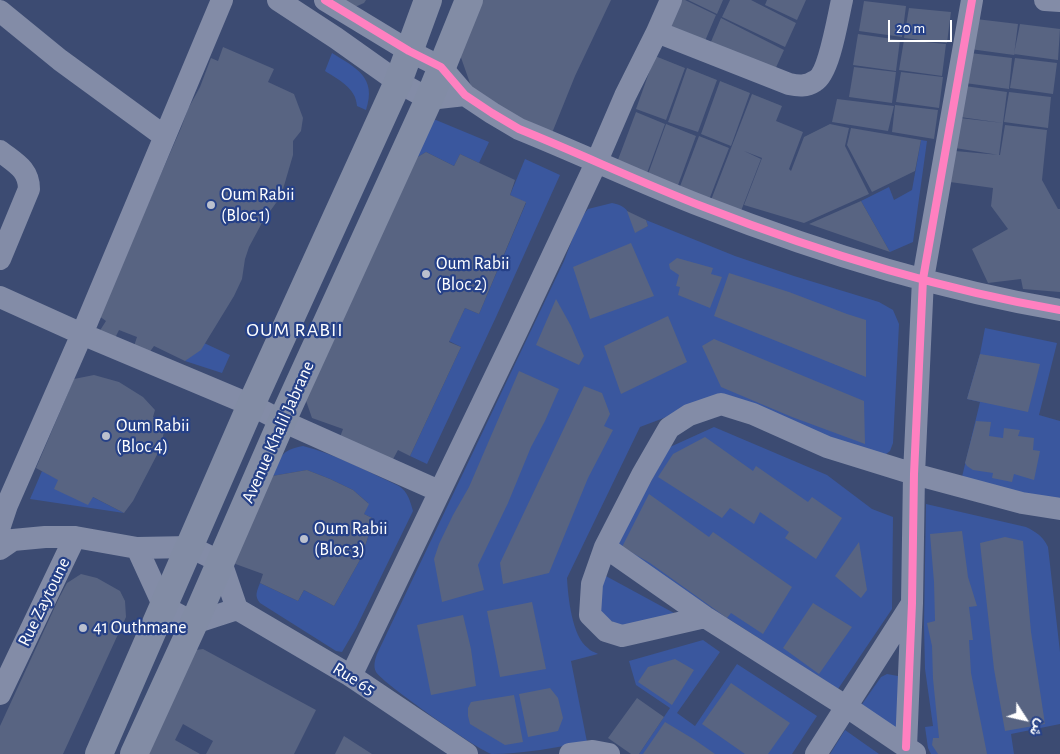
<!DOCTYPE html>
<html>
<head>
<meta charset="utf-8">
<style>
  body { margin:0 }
  #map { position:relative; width:1060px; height:754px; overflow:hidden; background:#3c4b72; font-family:"Alegreya Sans",Vazirmatn,sans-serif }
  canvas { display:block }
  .north { position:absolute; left:1000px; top:694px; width:50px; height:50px; -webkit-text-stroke:4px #264188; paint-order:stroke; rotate:125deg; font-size:14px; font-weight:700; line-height:20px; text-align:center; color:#fff }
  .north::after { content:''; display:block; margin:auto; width:18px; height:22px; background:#fff; clip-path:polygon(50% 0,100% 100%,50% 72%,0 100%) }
  .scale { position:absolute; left:888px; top:20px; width:64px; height:22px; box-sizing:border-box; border:2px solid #fff; border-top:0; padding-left:6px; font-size:15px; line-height:18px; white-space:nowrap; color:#fff; -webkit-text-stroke:4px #264188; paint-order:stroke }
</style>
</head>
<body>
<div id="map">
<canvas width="1060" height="754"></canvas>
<div class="north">ش</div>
<div class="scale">20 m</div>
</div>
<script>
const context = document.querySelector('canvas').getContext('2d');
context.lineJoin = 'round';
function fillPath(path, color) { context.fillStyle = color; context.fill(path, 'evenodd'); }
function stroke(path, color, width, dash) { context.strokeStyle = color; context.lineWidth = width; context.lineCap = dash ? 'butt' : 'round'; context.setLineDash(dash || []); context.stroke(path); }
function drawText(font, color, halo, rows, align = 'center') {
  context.font = font + ' "Alegreya Sans",sans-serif'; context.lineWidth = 4.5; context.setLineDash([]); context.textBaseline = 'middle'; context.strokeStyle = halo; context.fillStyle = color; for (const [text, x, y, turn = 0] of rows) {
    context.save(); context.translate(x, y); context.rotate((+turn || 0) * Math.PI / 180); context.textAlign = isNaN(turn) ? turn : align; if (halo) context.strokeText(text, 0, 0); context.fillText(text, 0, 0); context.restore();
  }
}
fillPath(new Path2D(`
  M332 53C356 68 377 77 366 110L357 106C356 88 339 80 325 71Z
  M436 120 489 142 479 163 460 154 454 166 426 152 406 164 430 121Z
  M921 140 927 141 913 242 890 252 861 201 889 187 894 200 912 190Z
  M525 159 560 175 496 317 427 464 410 456 461 347 449 341 465 308 479 314 526 203 510 195Z
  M612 203C630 206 631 217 635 232L648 226 646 220 735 256 794 276 879 302 893 310 899 324 893 443 890 451 885 455 706 402 640 427 567 578C568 596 572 637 588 648 590 651 595 652 598 654L571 661 587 742C557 747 524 754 492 754 482 753 381 682 376 672 373 666 375 660 377 654L564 261 580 219 588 209Z
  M985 328 1057 343 1039 415 1060 421V502L961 481 980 402 967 399 980 354Z
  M204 343 230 355 222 373 185 361Z
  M714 427 827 475 872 509 893 517 892 609 838 689 615 546 670 447Z
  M303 446C336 454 368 472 399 486 408 492 410 501 413 511L356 628 342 652 336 651 260 603C254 596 257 591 260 583L298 601 304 590 334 606 361 558 374 519 364 514 368 503 353 490 330 479 307 470 272 476C281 457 280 450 303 446Z
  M42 471 124 513 30 499Z
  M926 504 1026 527C1036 532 1043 536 1048 547L1060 652V724L1011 734 1014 754H931L928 748 925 727 933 726 925 669 924 625Z
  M604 575 674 613 623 629 597 611Z
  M703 640 720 652 677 713 695 726 737 664 817 716 792 754H639L670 708 636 685 629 661Z
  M887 674 898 676 899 735 860 707 881 677Z
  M845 730 879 754H830Z`), '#3a579e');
fillPath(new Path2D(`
  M338 0H366L364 3 355 7Z
  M479 0H611L575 76 552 133 516 118 472 89 458 49Z
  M677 0H685L716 15 702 48 664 30Z
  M688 0H723L717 14Z
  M730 0H751L796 23 785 47 722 17Z
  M767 0H806L797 20 765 5Z
  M864 1 906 6 902 37 859 31Z
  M909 8 951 12 947 43 904 38Z
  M721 18 784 50 773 74 710 44Z
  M976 19 1018 24 1014 55 970 49Z
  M1020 24 1060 29 1058 60 1014 54Z
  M858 34 900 40 896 71 853 65Z
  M904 40 946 44 942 76 899 70Z
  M223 47 274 69 268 82 294 94 303 118 301 131 293 141V155L281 196 263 221 249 247 245 259 242 279 234 296 201 350 185 361 154 346 149 353 134 346 137 337 119 330 115 338 99 332 106 321 99 316 181 128 188 109 200 87 211 58 218 61Z
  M970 53 1012 58 1009 89 965 83Z
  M655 56 685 68 666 120 636 109Z
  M1015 58 1057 63 1053 94 1010 88Z
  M854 67 896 72 892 103 849 97Z
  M687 68 717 80 698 132 668 122Z
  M901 72 943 77 939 108 896 102Z
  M720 81 750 93 731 146 701 134Z
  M965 86 1007 92 1003 123 960 117Z
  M1009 92 1051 97 1048 128 1004 122Z
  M752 94 782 106 776 121 803 132 789 169 791 171 804 137 830 124 849 128 845 146 869 194 804 223 744 205 762 158 744 151 761 159 741 211 711 200Z
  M837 99 894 106 888 131 832 122Z
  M895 105 938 110 934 139 892 132Z
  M636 112 665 124 646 176 616 165Z
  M960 118 1003 123 999 155 955 148Z
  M666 124 696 136 677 188 647 177Z
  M1005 125 1047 130 1042 180 1058 209H1060V292L1023 289 1021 279 988 283 972 249 1008 229 991 206 993 188 950 182 955 151 1000 155Z
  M851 128 921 140 915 171 872 192 847 145Z
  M699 136 729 148 709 200 679 189Z
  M426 152 454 166 460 154 515 180 510 195 526 202 479 314 465 308 449 342 461 347 410 456 398 450 392 461 340 437 343 429 312 418 304 395 406 164Z
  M861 201 890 252 809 224Z
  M627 211 646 220 648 226 635 233Z
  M631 243 654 296 590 319 573 267Z
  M677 258 713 268 711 274 722 277 710 308 678 295 680 287 676 286 679 275 670 269 669 264Z
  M729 273 789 292 847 314 866 320V377L714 316Z
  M556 299 571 326 584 356 579 365 536 345Z
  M668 316 687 362 621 394 604 346Z
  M714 339 864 401 865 444 792 417 721 387 702 346Z
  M980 354 1040 364 1028 412 967 399Z
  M519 371 559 389 545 421 531 447 508 503 478 565 484 590 442 602 434 559 439 544 453 515 469 487Z
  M94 375 119 382 143 397 155 410 153 417 166 423 160 449 133 501 124 513 93 497 88 505 54 489 58 480 36 468 74 379Z
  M584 386 602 393 610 414 604 426 613 430 588 478 549 573 503 584 500 563Z
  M976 421 991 422 989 436 1003 438 1004 428 1020 430 1018 436 1034 438 1033 450 1040 451 1034 480 1014 474 1012 482 992 478 993 473 973 470 967 466 965 463Z
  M705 437 753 471 756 466 808 502 812 497 842 518 816 559 785 538 789 532 760 512 754 524 730 508 722 518 658 477 673 454Z
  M307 470 330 479 353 490 369 504 364 514 374 519 361 558 334 606 304 590 298 601 260 583 263 574 230 562 272 476Z
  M649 494 709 537 713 532 792 587 763 634 731 613 727 618 650 563 622 547Z
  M962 531 968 577 977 606 969 607 973 640H969L971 673 987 754H938L932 745 933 738H939L933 679 932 646 927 623 935 621 934 582 930 534Z
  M1005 537 1023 541 1031 632 1045 724 1005 731 994 669 980 543Z
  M859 542 867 590 861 598 835 576Z
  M81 574 97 578 120 591 125 601 126 617 63 754H0V726L59 598 67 583Z
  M532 602 546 669 500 677 487 611Z
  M813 603 852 627 819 674 783 648Z
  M463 615 471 649 476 686 431 695 417 625Z
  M203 649 316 710 294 754H206L213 741 183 724 175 740 200 754H145L189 651Z
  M675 659 694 670 672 705 638 682 648 667Z
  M731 683 790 723 768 754H745L702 724Z
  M550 688 558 698 563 718 558 731 528 737 519 694Z
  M514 695 523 742 505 745 470 724 468 716V708L471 702Z
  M637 698 664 717 639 754H631L608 738Z
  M665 722 695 740 715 754H643Z
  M344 736 372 754H335Z`), '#586482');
stroke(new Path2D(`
  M278 0 336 38 398 82 429 99 465 95
  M325 0 409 51 441 67 465 95 492 113 519 129C581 154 642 183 704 207 819 252 938 289 1060 310
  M1045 0 1060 1
  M0 11 60 60 164 136
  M657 32 789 84C798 86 806 87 815 81 829 74 838 17 842 0
  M0 151C15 163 29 169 29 189L0 259
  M0 297 82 334 251 405 282 421 439 491
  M0 526 7 505 82 334 222 0
  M605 547 705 617 847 707 915 753
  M137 548 164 607 194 623 237 609
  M0 549 13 540 45 537H75L137 548 190 547 221 562 237 609 351 676 467 754
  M705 617 622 636 606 631 590 615 592 584 605 547 642 475 669 428 689 415 721 404 753 414 827 447 914 474 1022 503 1060 509
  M351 676 517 331 597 161 625 96 657 32 671 0
  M0 694 75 537
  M906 747 912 603 914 474 923 279 972 0
  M570 754 593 751 609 754
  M816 754 911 605`), '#838ca7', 22);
stroke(new Path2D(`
  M99 754 251 405 398 82 428 0
  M134 754 194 623 282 421 429 99 469 0`), '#828ca5', 28);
stroke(new Path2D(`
  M325 0 409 51 441 67 465 95 492 113 519 129C581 154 642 183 704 207 819 252 938 289 1060 310
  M906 747 912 603 914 474 923 279 972 0`), '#ff80c0', 8);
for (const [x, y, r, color] of [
  [211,205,5,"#bbc0ce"],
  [426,274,5,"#bbc0ce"],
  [106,436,5,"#bbc0ce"],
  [304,539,5,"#bbc0ce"],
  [83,628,5,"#bbc0ce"]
]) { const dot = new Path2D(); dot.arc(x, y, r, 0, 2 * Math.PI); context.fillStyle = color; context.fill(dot); stroke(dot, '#264188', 2); }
drawText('18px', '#fff', '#264188', [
  ["Oum Rabii",221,195],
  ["(Bloc 1)",221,216],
  ["Oum Rabii",436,264],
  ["(Bloc 2)",436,285],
  ["Oum Rabii",116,426],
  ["(Bloc 4)",116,447],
  ["Oum Rabii",314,529],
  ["(Bloc 3)",314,550],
  ["41 Outhmane",93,628]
], 'left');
drawText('18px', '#fff', '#264188', [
  ["Avenue Khalil Jabrane",278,432,-66],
  ["Rue Zaytoune",44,602,-64],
  ["Rue 65",354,679,32]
]);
context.letterSpacing = '1px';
drawText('20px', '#fff', '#264188', [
  ["OUM RABII",295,330]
]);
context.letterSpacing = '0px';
</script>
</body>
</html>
